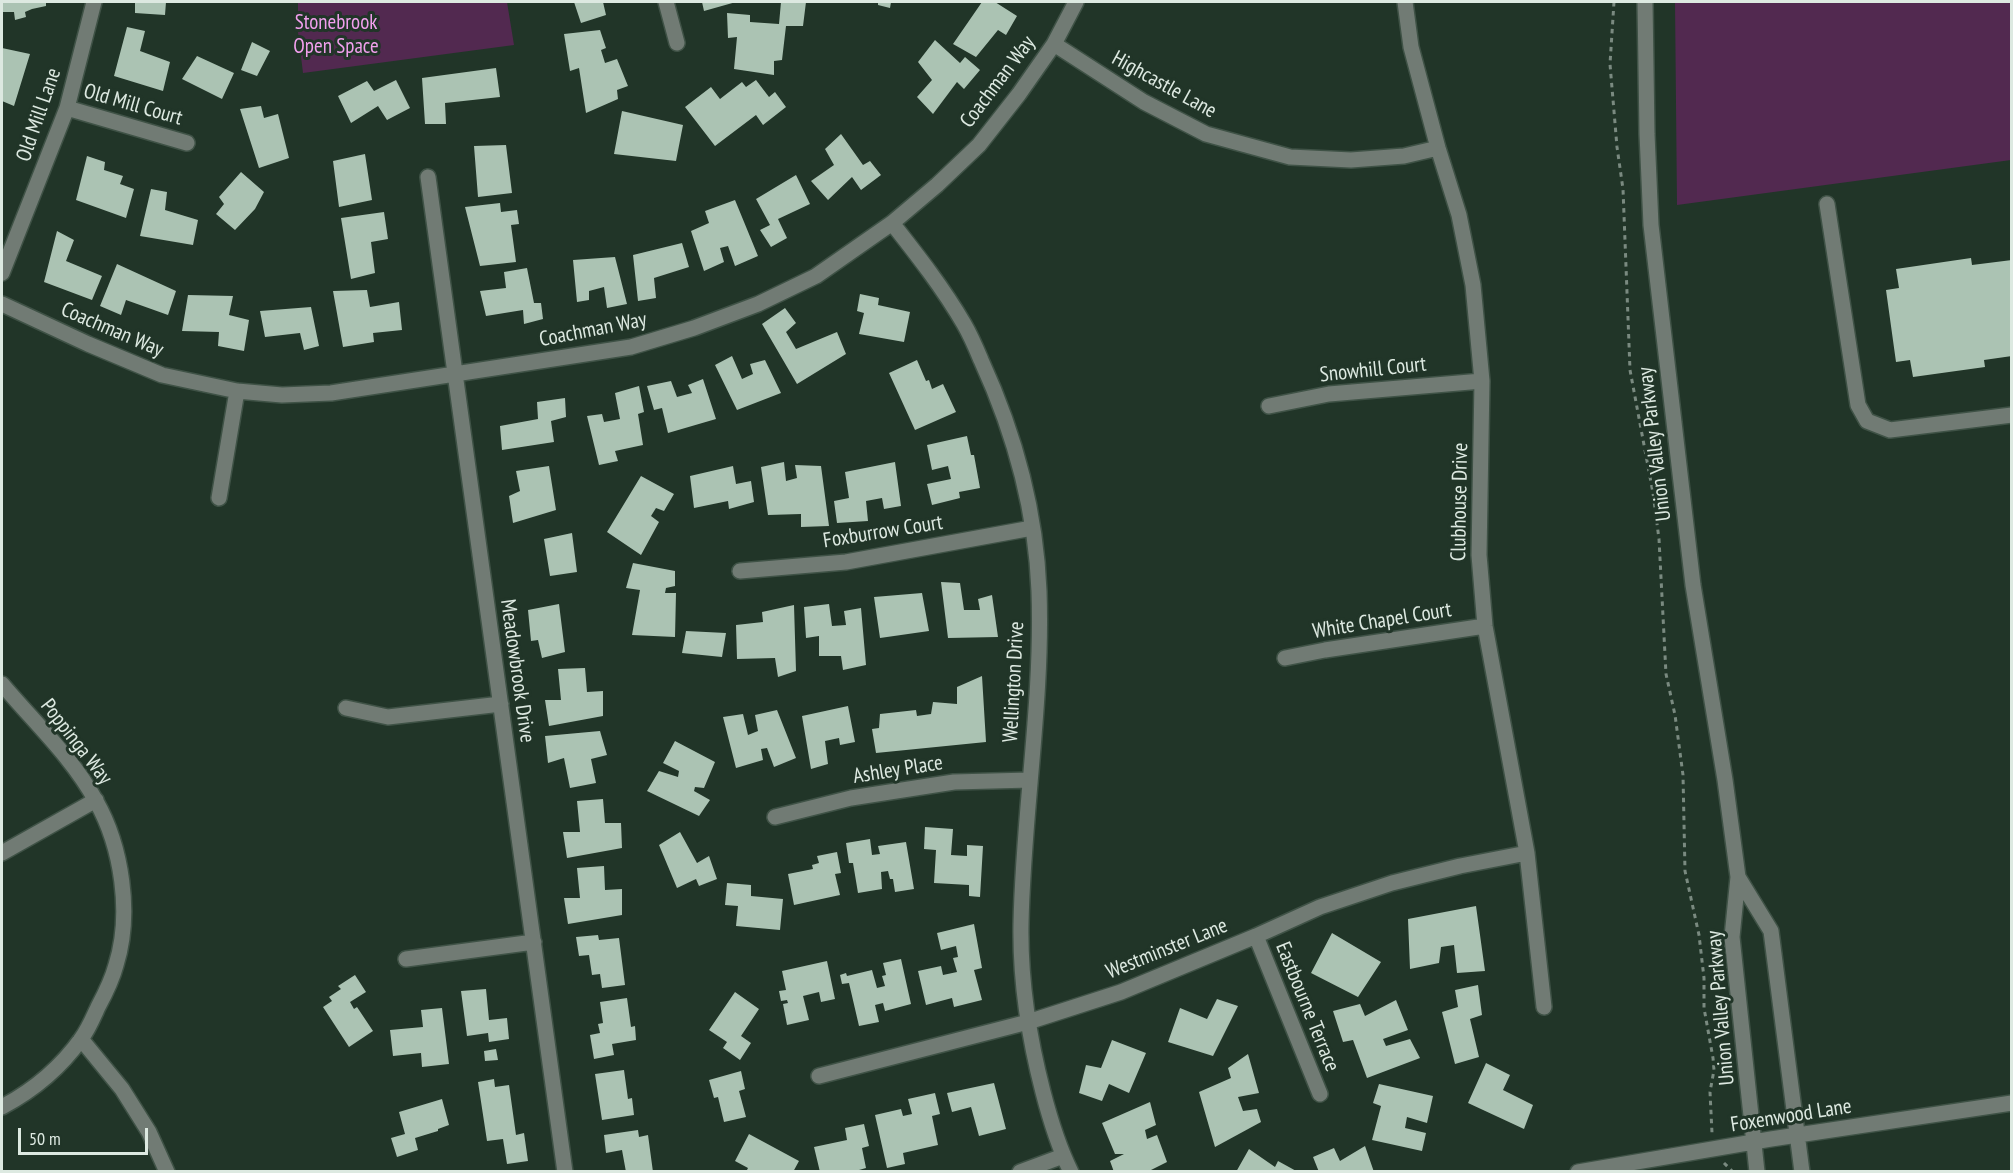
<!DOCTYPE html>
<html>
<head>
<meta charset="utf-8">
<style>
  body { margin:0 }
  #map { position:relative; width:2013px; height:1173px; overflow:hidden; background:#213528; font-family:"PT Sans Narrow",sans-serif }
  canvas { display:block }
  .frame { position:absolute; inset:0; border:3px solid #dde9e1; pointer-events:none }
  .scale { position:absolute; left:18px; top:1128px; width:130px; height:27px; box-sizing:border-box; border:3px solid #dde9e1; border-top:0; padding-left:8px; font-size:18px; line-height:21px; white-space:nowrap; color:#dde9e1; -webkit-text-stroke:4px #213528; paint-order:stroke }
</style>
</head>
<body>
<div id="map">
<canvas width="2013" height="1173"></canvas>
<div class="frame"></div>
<div class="scale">50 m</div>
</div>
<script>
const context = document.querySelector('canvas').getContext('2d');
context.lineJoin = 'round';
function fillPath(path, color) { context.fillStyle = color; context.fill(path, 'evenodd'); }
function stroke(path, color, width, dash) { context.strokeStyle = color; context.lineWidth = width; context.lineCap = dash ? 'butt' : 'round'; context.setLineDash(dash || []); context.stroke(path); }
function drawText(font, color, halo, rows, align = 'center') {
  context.font = font + ' "PT Sans Narrow",sans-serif'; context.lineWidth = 6; context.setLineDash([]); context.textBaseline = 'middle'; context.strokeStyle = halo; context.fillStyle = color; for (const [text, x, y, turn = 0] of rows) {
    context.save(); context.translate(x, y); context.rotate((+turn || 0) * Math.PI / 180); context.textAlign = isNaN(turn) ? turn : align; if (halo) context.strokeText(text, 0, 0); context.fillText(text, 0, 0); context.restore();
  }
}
fillPath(new Path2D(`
  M298 2H507L514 45 303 73 298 32Z
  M1675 2H2011V160L1677 205Z`), '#522950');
fillPath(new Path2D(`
  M2 2H46V6L32 9 25 12 26 17 15 20 14 12H2Z
  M135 2H166L165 15 135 13Z
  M574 2H603L606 15 581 23Z
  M702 2H736L704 11Z
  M781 2H806L803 26H786L782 60 774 61V75L734 69 737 37 728 38 727 13 750 15V22L779 24Z
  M878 2H891L890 8 878 5Z
  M982 2H995L1017 16 1006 35 998 30 976 57 953 44Z
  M127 27 145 31 140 51 170 62 163 91 114 76Z
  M600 30 606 48 601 50 605 63 617 59 628 86 617 90 618 99 586 113 579 68 570 71 564 34Z
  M935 40 960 63 965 57 980 70 964 89 957 82 933 114 917 97 932 80 918 62Z
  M252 42 270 51 257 76 241 70Z
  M2 48 30 54 14 106 2 101Z
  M197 56 234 73 222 99 182 79Z
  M496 68 500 97 445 103 446 124H425L422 78Z
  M396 80 410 108 387 120 378 106 351 123 338 96 367 81 374 91Z
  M756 80 769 97 775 92 786 107 763 125 756 115 715 146 685 107 711 87 720 99 742 82 746 87Z
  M261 106 264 118 278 114 289 158 259 168 240 109Z
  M622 111 683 125 676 161 614 154Z
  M841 134 863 165 870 161 881 175 861 190 852 177 828 200 811 181 834 165 825 149Z
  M506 145 512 193 478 197 474 146Z
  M365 154 372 200 339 207 333 161Z
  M87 156 105 162 104 170 123 176 120 184 134 189 126 218 76 200Z
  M241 172 264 192 255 209 235 230 216 214 224 204 219 197Z
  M796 175 810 204 778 219 787 238 771 247 760 230 770 225 756 199Z
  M151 189 167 192 165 210 198 220 193 245 140 236Z
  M735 200 758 256 735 266 728 246 720 248 724 262 704 271 691 231 709 223 705 211Z
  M500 203 501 212 517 210 519 224 511 225 516 262 480 266 465 207Z
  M384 212 388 239 371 242 375 273 351 279 341 218Z
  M57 231 74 240 66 261 102 276 92 300 44 282Z
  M682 243 689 267 654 278 656 298 638 301 633 255Z
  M615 257 627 304 607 308 604 287 589 291V300L577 302 573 260Z
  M1971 258 1972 265 2012 260V356L1984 360 1985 367 1913 377 1910 360 1896 362 1886 290 1899 288 1896 269Z
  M117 264 176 291 168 315 126 300 121 315 100 306Z
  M527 268 534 303H541L543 319 524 324 523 310 486 316 480 291 506 288 504 272Z
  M367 290 370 307 399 302 402 330 373 333 374 342 343 347 333 291Z
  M860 294 879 298 878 305 910 312 904 342 859 334 864 313 857 311Z
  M188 295 233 296 229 315 249 320 244 351 218 346 219 332 182 331Z
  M311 307 319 346 304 350 300 333 265 337 260 311Z
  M785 308 796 323 786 332 796 349 837 332 846 354 797 384 762 324Z
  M732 356 742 379 753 374 750 364 765 360 781 393 737 410 715 365Z
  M917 360 926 381 929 380 932 389 943 384 956 412 915 430 889 373Z
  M703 379 716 419 668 433 662 408 654 410 647 386 671 381 677 397 692 393 688 385Z
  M639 386 644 412 638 414 643 445 615 451 618 461 599 465 587 416 602 414 604 422 620 419 615 393Z
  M565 398 566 417 551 421 554 442 502 450 500 426 538 419 537 402Z
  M967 436 971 455H974L980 488 959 492 960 498 932 505 927 484 951 479 948 466 932 470 927 445Z
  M784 462 786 481 797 478 795 465 821 466 829 526 801 527V514L768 515 761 467Z
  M895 462 901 506 884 509 882 498 866 501 868 521 837 523 834 501 849 498 845 472Z
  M549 466 556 510 513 523 509 496 520 491 516 471Z
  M733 466 736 484 751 481 754 502 729 509 728 501 694 508 690 476Z
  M641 476 674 494 664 511 656 508 651 516 659 522 641 555 607 532Z
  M572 533 577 572 550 576 544 539Z
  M633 563 675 571V586L666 588 665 593H676L675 637 632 635 640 590 626 588Z
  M941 582 960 583 964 610H980L978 599 992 595 998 637 948 638Z
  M922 593 929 631 880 638 874 597Z
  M559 604 565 652 542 658 538 640 531 641 528 610Z
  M829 604 832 626 846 625 844 611 861 608 866 665 843 670 841 656H819V636L806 638 804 607Z
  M794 605 796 671 778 677 775 658 737 659 736 625 763 622 762 612Z
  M686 631 726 633 722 657 682 653Z
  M585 668 587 692 603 691V716L549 726 545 700H561L558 669Z
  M982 676 986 742 876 753 872 729 879 728 880 714 916 710 917 716 931 714 933 702 957 704V687Z
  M848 706 855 742 840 745 839 738 825 741 828 764 811 769 802 716Z
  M777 710 796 758 774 767 767 748 761 749 763 760 736 768 723 717 743 714 748 735 758 731 755 715Z
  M600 731 607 755 591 759 596 783 570 788 564 758 548 763 545 736Z
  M675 741 715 762 704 788 695 787 694 791 710 800 699 816 647 791 659 771 678 777 679 771 663 763Z
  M603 799 605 823H621L622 848 567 858 563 832H580L577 801Z
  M925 827 953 829 951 855 967 856V845L983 846 980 897 969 896V885L934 883 936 850 924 849Z
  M680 832 697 863 709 856 717 879 699 886 696 879 677 888 659 845Z
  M870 839 872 855 880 854 878 846 906 842 914 889 895 892 893 879H890L888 871 881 872 882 889 858 893 853 863H849L846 843Z
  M837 852 841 873 835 874 840 895 794 905 788 874 813 869 812 865 819 863 817 856Z
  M604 866 605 890 622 889V915L568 924 564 898H580L577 868Z
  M727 883 751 885V896L783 899 780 930 736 926 738 906 725 905Z
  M1476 906 1485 971 1457 973 1454 945 1441 947 1439 963 1410 969 1408 919Z
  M974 924 982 968 974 970 982 1000 954 1007 952 998 926 1005 918 971 941 966 943 975 957 972 953 958 958 957 956 946 941 950 937 933Z
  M1332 933 1381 962 1358 997 1311 973Z
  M598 935 599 940 619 938 625 985 602 988 600 974 592 975 589 955 579 956 576 937Z
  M901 959 911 1004 885 1011 883 1003 875 1005 879 1022 859 1026 849 983 842 984 840 975 846 973 847 976 872 970 877 988 885 986 882 976 886 975 883 963Z
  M827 961 835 999 821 1002 819 992 803 996 809 1020 787 1025 783 1004 788 1003 787 1000 781 1001 779 991 786 990 782 971Z
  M355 975 366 992 350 1002 354 1009 357 1007 373 1031 349 1047 323 1007 332 1001 329 997 341 989 338 986Z
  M1478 985 1482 1015 1470 1019 1479 1057 1455 1064 1442 1012 1458 1007 1455 990Z
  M486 989 489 1020 507 1018 509 1039 489 1042 488 1033 467 1036 461 991Z
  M735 992 759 1009 741 1036 751 1043 740 1060 723 1048 727 1042 709 1030Z
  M627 998 631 1027 635 1026 636 1040 612 1044 614 1055 594 1059 590 1035 600 1033 598 1024 603 1023 600 1002Z
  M1217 999 1238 1006 1213 1056 1168 1042 1180 1008 1207 1019Z
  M1396 1000 1408 1030 1383 1039 1386 1046 1410 1039 1420 1058 1367 1078 1353 1040 1343 1042 1333 1011 1360 1004 1365 1016Z
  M442 1008 449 1064 422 1067 421 1053 393 1056 390 1030 423 1027 421 1010Z
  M1112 1040 1146 1053 1129 1093 1109 1084 1102 1101 1079 1093 1086 1065 1101 1068Z
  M496 1049 498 1060 485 1061 484 1051Z
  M1248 1054 1259 1093 1238 1097 1243 1111 1257 1109 1261 1122 1215 1147 1199 1092 1231 1078 1228 1068Z
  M1486 1063 1510 1075 1503 1090 1533 1105 1524 1129 1468 1103Z
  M624 1070 628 1099 632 1098 634 1115 602 1120 595 1074Z
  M741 1071 745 1089 739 1091 746 1117 724 1122 718 1097 714 1098 709 1080Z
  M494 1079 495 1087 509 1085 516 1135 524 1133 528 1161 507 1164 503 1139 487 1141 478 1082Z
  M994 1083 1006 1129 979 1136 971 1107 952 1112 947 1093Z
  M1379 1084 1433 1096 1427 1123 1407 1117 1405 1128 1426 1133 1422 1151 1372 1140 1381 1106 1373 1103Z
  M935 1093 940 1114 932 1116 938 1145 903 1153 905 1164 887 1168 875 1115 901 1109 903 1116 912 1114 908 1099Z
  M442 1099 449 1125 438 1129V1131L415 1138 418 1150 397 1157 391 1138 405 1134 399 1112Z
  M1150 1102 1156 1125 1145 1130 1147 1139 1157 1135 1167 1162 1147 1172H1114L1110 1161 1124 1154H1115L1102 1123Z
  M864 1124 869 1146 862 1148 866 1168 852 1172H820L814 1147 847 1140 845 1128Z
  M638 1130 639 1137 648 1135 653 1172H626L622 1150 606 1153 604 1135Z
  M749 1134 799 1161 793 1172H746L748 1168 735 1161Z
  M1365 1146 1374 1172H1319L1313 1157 1334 1148 1340 1161Z
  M1249 1149 1275 1167 1278 1161 1298 1172H1236Z`), '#abc3b3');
const minor = new Path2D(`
  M666 2 677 43
  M1405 2 1411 47 1438 148 1459 215 1473 285 1482 381 1479 555 1485 626 1527 853 1544 1007
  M1645 2 1647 134 1651 225 1693 585 1725 780 1738 877 1732 937 1757 1172
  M1054 44 1144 102 1206 134 1290 157 1351 160 1404 156 1438 148
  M67 108 187 143
  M428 177 565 1172
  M1827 204 1858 405 1867 421 1890 430 2012 415
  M892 223C918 256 943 288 964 324 971 336 976 348 981 360 1014 432 1036 512 1039 591 1043 702 1023 813 1021 924 1020 980 1029 1038 1043 1092 1050 1119 1058 1146 1071 1172
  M2 273 67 108 94 2
  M2 304 88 344 162 375 237 391 282 395 331 393 631 347 694 328 758 304 816 276 892 223 937 185 979 145 1019 94 1054 44 1076 2
  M1269 406 1329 394 1482 381
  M219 498 237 391
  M740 571 846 562 1032 528
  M1285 658 1325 650 1485 626
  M2 684C34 722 72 757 96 801 122 847 132 914 116 965 112 980 105 994 98 1007 93 1018 88 1030 81 1039 61 1067 32 1091 2 1107
  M346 708 388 717 501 704
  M775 817 851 798 954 782 1030 780
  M2 853 96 800
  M1738 877 1771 931 1802 1172
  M1256 936 1320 1094
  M406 959 534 942
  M81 1039 122 1089 149 1132 167 1172
  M819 1076 1028 1022 1121 992 1256 936 1320 907 1392 883 1460 866 1527 853
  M1020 1172 1063 1156
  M1578 1172 1771 1139 2012 1103`);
stroke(minor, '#3f5246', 18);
stroke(new Path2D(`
  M1614 2 1610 64 1617 147 1623 189 1630 370 1653 493 1659 539 1666 674 1675 715 1683 775 1685 871 1699 935 1704 978V1008L1713 1058 1714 1070 1710 1092 1712 1133
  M1724 1163 1733 1172`), '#7a8a80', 3, [4.5, 4.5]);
stroke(minor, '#717b74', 15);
drawText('21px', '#f19fed', '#213528', [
  ["Stonebrook",336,23],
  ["Open Space",336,47]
]);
drawText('21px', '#dde9e1', '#213528', [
  ["Coachman Way",998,82,-53],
  ["Highcastle Lane",1164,85,29],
  ["Old Mill Court",133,105,16],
  ["Old Mill Lane",39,115,-71],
  ["Coachman Way",112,330,23],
  ["Coachman Way",593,330,-11],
  ["Snowhill Court",1373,370,-6],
  ["Union Valley Parkway",1655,444,-97],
  ["Clubhouse Drive",1460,502,-89],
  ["Foxburrow Court",883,532,-9],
  ["White Chapel Court",1382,621,-9],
  ["Meadowbrook Drive",517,671,82],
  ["Wellington Drive",1014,682,-87],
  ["Poppinga Way",76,742,52],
  ["Ashley Place",898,770,-9],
  ["Westminster Lane",1167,949,-22],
  ["Eastbourne Terrace",1307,1007,68],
  ["Union Valley Parkway",1721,1008,-95],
  ["Foxenwood Lane",1791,1116,-9]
]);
</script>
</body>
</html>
